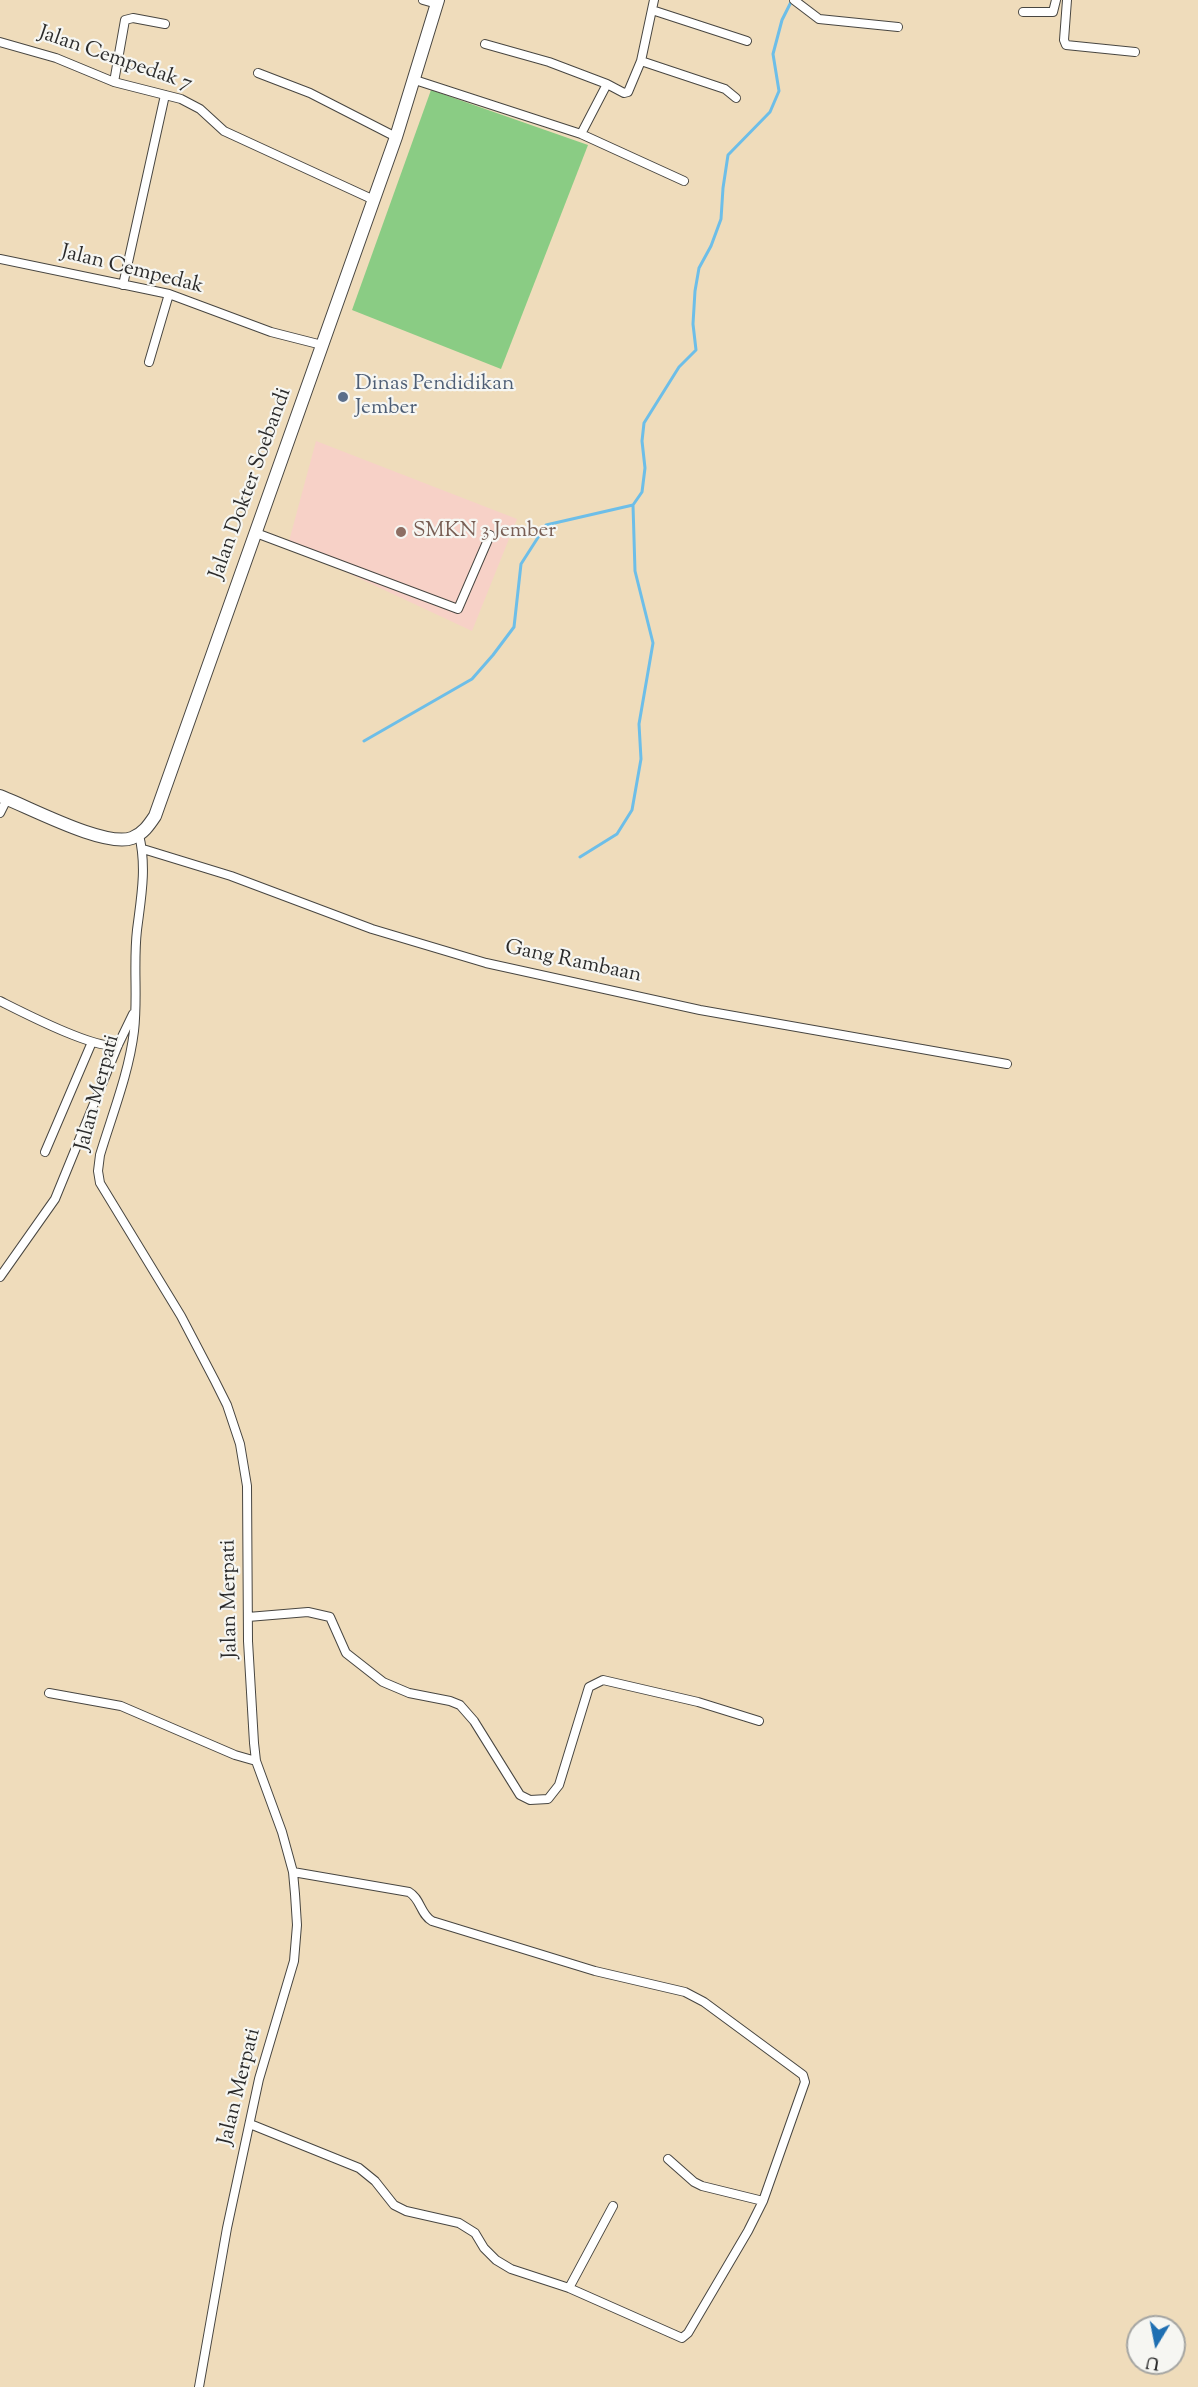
<!DOCTYPE html>
<html>
<head>
<meta charset="utf-8">
<style>
  body { margin:0 }
  #map { position:relative; width:1198px; height:2387px; overflow:hidden; background:#efdcbb; font-family:"Sorts Mill Goudy",serif }
  canvas { display:block }
  .north { position:absolute; left:1126px; top:2315px; width:60px; height:60px; box-sizing:border-box; background:#f6f6f2; border:2px solid #a5a5a2; border-radius:50%; rotate:190deg; font-size:16px; font-weight:700; line-height:24px; text-align:center; color:#2b2b2b }
  .north::after { content:''; display:block; margin:auto; width:21px; height:27px; background:#1f6fb2; clip-path:polygon(50% 0,100% 100%,50% 72%,0 100%) }
</style>
</head>
<body>
<div id="map">
<canvas width="1198" height="2387"></canvas>
<div class="north">U</div>
</div>
<script>
const context = document.querySelector('canvas').getContext('2d');
context.lineJoin = 'round';
function fillPath(path, color) { context.fillStyle = color; context.fill(path, 'evenodd'); }
function stroke(path, color, width, dash) { context.strokeStyle = color; context.lineWidth = width; context.lineCap = dash ? 'butt' : 'round'; context.setLineDash(dash || []); context.stroke(path); }
function drawText(font, color, halo, rows, align = 'center') {
  context.font = font + ' "Sorts Mill Goudy",serif'; context.lineWidth = 4.5; context.setLineDash([]); context.textBaseline = 'middle'; context.strokeStyle = halo; context.fillStyle = color; for (const [text, x, y, turn = 0] of rows) {
    context.save(); context.translate(x, y); context.rotate((+turn || 0) * Math.PI / 180); context.textAlign = isNaN(turn) ? turn : align; if (halo) context.strokeText(text, 0, 0); context.fillText(text, 0, 0); context.restore();
  }
}
fillPath(new Path2D(`
  M316 441 517 519 472 631 288 545Z`), '#f7d1c7');
fillPath(new Path2D(`
  M431 90 588 145 501 369 352 310Z`), '#8acc84');
stroke(new Path2D(`
  M364 741 472 679 493 655 514 627 521 564 546 525 633 505
  M580 857 617 834 632 810 641 759 639 724 653 643 635 571 633 505 642 492 645 468 642 441 644 423 679 367 696 350 693 324 695 291 699 268 711 246 721 219 723 188 728 155 770 112 779 91 773 54 782 20 792 0`), '#6dbee8', 3);
const minor = new Path2D(`
  M423 0 437 4
  M794 0 819 19 898 27
  M1067 0 1064 40 1066 45 1135 52
  M652 10 747 41
  M1023 12H1053L1056 0
  M0 42 56 58 114 82 181 99 200 109 224 131 374 200
  M485 44 549 62 607 84
  M641 61 725 89 736 98
  M258 73 310 93 396 137
  M415 80 581 134 684 181
  M114 82 125 20 133 18 165 24
  M581 134 607 84 624 93 628 92 641 61 654 0
  M0 259 169 294 271 332 322 345
  M123 285 165 95
  M149 362 169 294
  M256 533 458 609 490 535
  M0 813 7 799
  M139 835C147 867 141 898 137 930 133 964 138 998 134 1031 129 1073 112 1115 100 1155L98 1171 100 1183 181 1316 215 1381 227 1405 240 1444 247 1486 248 1641 254 1743 256 1761 282 1832 293 1872 295 1894 297 1925 294 1961 259 2079 227 2228 199 2387
  M143 849 231 876 372 929 486 963 700 1010 1007 1064
  M0 1001C22 1012 97 1051 118 1045
  M45 1152 92 1042
  M0 1277 55 1199 118 1045 133 1014
  M248 1617 308 1612 330 1617 346 1653 383 1682 409 1693 450 1701 460 1705 474 1721 520 1795 530 1800 548 1799 559 1785 589 1687 603 1680 698 1702 759 1721
  M49 1693 121 1706 235 1755 256 1761
  M250 2124 359 2168 375 2181 394 2205 406 2211 459 2223 475 2233 484 2248 496 2260 511 2269 569 2288 682 2338 688 2333 748 2231 763 2201 805 2082 803 2075 704 2002 685 1992 595 1971 432 1921C420 1914 421 1899 409 1892L293 1872
  M668 2159 694 2182 702 2186 763 2201
  M569 2288 613 2206`);
const secondary = new Path2D(`
  M0 796C29 807 105 848 132 838 143 834 149 825 155 816L396 137 438 0`);
stroke(minor, '#484641', 10);
stroke(secondary, '#484641', 14);
stroke(minor, '#fff', 8);
stroke(secondary, '#fff', 12);
for (const [x, y, r, color] of [
  [343,397,6,"#5c6f8a"],
  [401,532,6,"#8d6e63"]
]) { const dot = new Path2D(); dot.arc(x, y, r, 0, 2 * Math.PI); context.fillStyle = color; context.fill(dot); stroke(dot, '#f6f6f2', 2); }
drawText('21px', '#2b2b2b', '#f6f6f2', [
  ["Jalan Cempedak 7",115,60,19],
  ["Jalan Cempedak",132,271,14],
  ["Jalan Dokter Soebandi",252,484,-70],
  ["Gang Rambaan",573,963,12],
  ["Jalan Merpati",99,1093,-75],
  ["Jalan Merpati",231,1599,-91],
  ["Jalan Merpati",241,2087,-76]
]);
drawText('21px', '#4e5e75', '#f6f6f2', [
  ["Dinas Pendidikan",355,385],
  ["Jember",355,409]
], 'left');
drawText('21px', '#785e54', '#f6f6f2', [
  ["SMKN 3 Jember",413,532]
], 'left');
</script>
</body>
</html>
